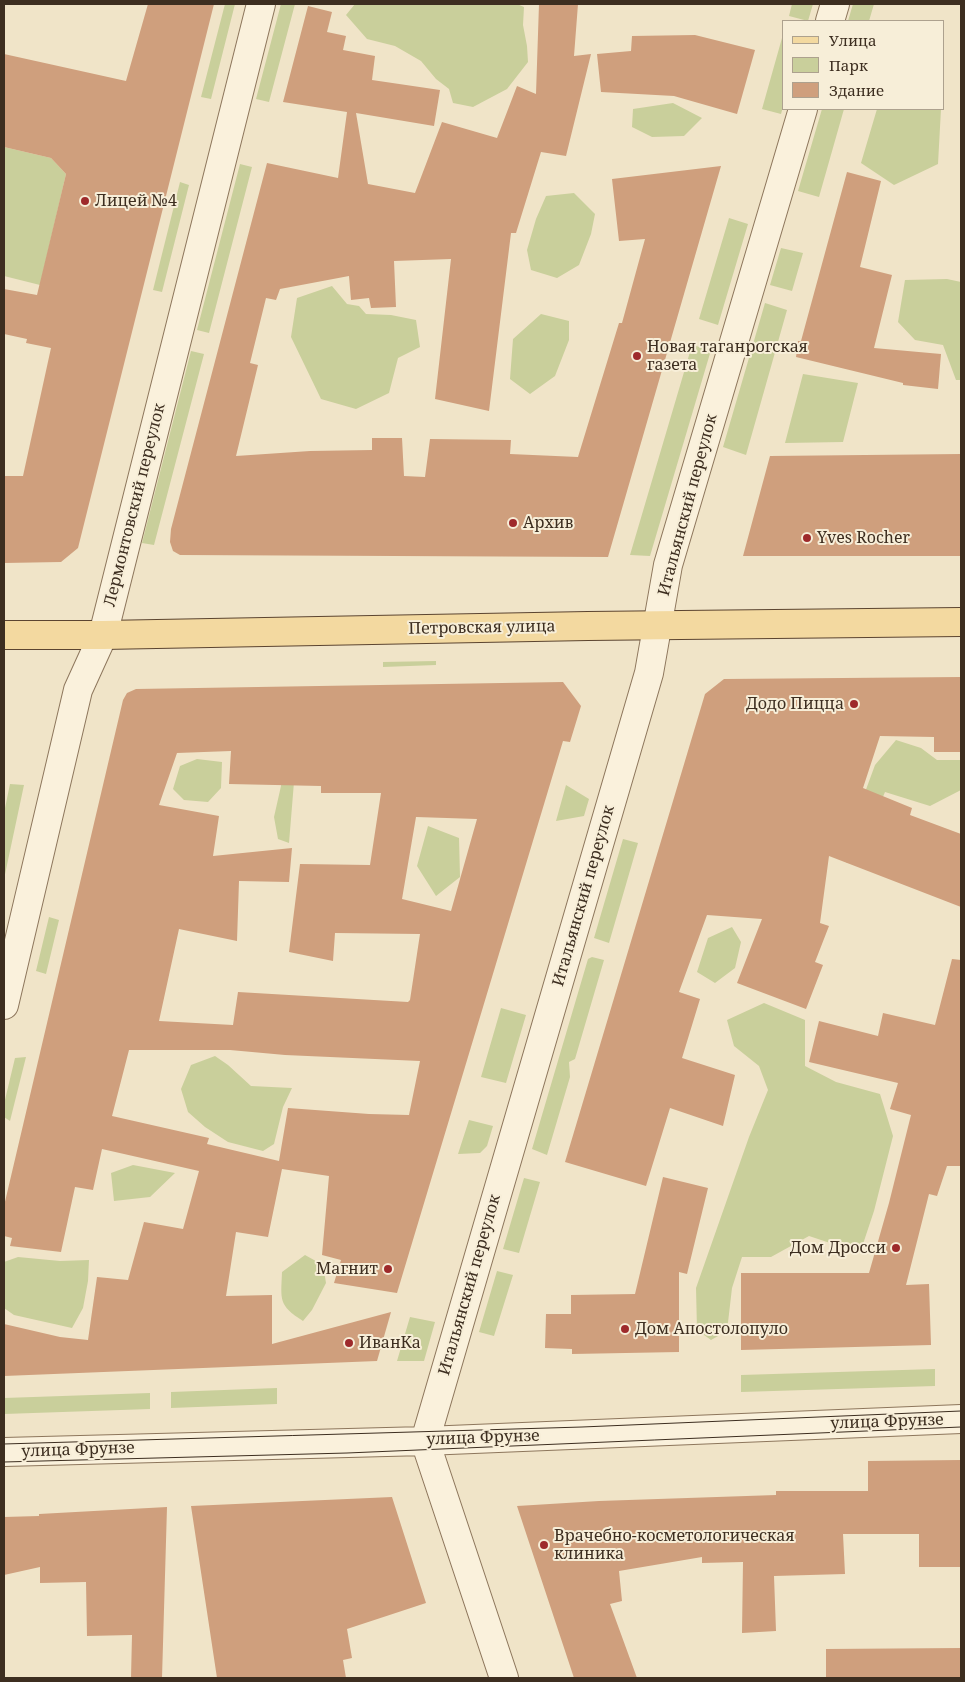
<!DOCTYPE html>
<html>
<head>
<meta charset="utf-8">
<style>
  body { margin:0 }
  #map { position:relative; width:965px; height:1682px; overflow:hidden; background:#f0e4c8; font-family:"Noto Serif",serif }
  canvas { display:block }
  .frame { position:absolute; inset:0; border:5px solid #3d2e20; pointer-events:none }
  .legend { position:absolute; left:782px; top:20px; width:162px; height:90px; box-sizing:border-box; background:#f7eed8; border:1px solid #ada18e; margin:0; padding:6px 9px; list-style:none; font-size:15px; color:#3d2e20 }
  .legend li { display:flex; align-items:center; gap:10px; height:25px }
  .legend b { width:25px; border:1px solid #ada18e }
</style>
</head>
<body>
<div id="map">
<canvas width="965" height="1682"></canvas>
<div class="frame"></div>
<ul class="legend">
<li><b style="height:6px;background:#f3d9a0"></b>Улица</li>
<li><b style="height:14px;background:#c9cf9b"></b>Парк</li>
<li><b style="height:14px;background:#cf9f7d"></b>Здание</li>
</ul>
</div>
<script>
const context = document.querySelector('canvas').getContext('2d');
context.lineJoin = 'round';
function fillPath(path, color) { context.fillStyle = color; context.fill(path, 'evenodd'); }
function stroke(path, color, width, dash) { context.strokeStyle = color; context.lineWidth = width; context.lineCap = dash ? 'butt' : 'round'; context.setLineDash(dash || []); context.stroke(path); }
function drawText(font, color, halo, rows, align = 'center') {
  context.font = font + ' "Noto Serif",serif'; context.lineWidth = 4; context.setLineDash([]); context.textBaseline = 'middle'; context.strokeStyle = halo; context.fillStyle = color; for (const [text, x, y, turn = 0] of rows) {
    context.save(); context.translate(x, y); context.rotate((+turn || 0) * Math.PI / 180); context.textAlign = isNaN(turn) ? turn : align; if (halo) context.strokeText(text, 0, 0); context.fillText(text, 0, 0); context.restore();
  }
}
fillPath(new Path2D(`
  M225 4H235L211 99 201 97Z
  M281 4H295L269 102 256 99Z
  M355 4H517L524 7 523 25 527 46 528 62 507 89 473 107 453 103 449 89 436 79 421 61 395 46 367 39 346 15Z
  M792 4H813L808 21 789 16Z
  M853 4H874L869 21H848Z
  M782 38 784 39V103L781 114 762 109Z
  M673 103 702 118 684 136 652 137 632 127 633 109Z
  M822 109H844L819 197 798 191Z
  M877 109H941L938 164 894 185 861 163Z
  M4 147 51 158 66 174 40 285 4 276Z
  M240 164 252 167 209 333 197 330Z
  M180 182 189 185 162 292 153 290Z
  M574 193 595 214 591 234 579 265 557 278 531 270 527 250 536 219 546 196Z
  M729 218 748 224 718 325 699 319Z
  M781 248 803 253 792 291 770 285Z
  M947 279 961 282V380H956L943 345 915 340 898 322 905 280Z
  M332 286 347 304 359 306 366 314 391 315 416 320 420 347 398 358 389 393 356 409 321 399 291 337 297 298Z
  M765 303 787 310 746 455 723 447Z
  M541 314 569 321V340L555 376 530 394 510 379 513 339Z
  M692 345 711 350 650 556 630 555Z
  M191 351 204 354 154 545 142 543Z
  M803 374 858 383 843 442 785 443Z
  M436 661V665L383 667V662Z
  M281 703 294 782 289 843 278 839 274 817 281 786Z
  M896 740 921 748 937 760H961V790L930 806 885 792 861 849 846 863V844L875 765Z
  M197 759 222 762 221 788 208 802 184 800 173 789 180 766Z
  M10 784 24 785 4 879V813Z
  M566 785 589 799 584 816 556 821Z
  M428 826 459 838 460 877 436 896 417 866Z
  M623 839 638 843 609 943 594 938Z
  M49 917 59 920 46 974 36 971Z
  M732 927 741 942 735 968 715 983 697 972 708 938Z
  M592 957 604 960 575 1059 569 1062 570 1077 547 1155 532 1149 588 959Z
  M764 1003 805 1020V1066L836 1082 880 1094 893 1136 874 1211 860 1253 809 1236 771 1257H742L732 1288 727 1331 711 1340 697 1330 696 1288 749 1137 768 1090 759 1066 734 1046 727 1020Z
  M501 1008 526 1015 506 1083 481 1077Z
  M215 1056 228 1065 251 1086 292 1088 283 1107 274 1144 263 1151 228 1142 205 1127 188 1112 181 1089 191 1065Z
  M26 1057 10 1121 4 1117V1104L15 1058Z
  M469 1120 493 1126 487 1146 480 1153 458 1154Z
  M133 1165 175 1173 150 1197 114 1201 111 1173Z
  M524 1178 540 1182 519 1253 503 1249Z
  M305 1255 323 1265 326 1283 312 1310 303 1321C278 1305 281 1300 282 1272Z
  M18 1257 60 1261 89 1260 88 1281 83 1308 72 1328 14 1315 4 1308V1262Z
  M497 1271 513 1275 494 1336 479 1332Z
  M410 1317 435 1322 424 1361H397Z
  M935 1369V1386L741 1392V1375Z
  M277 1388V1404L171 1408V1392Z
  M150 1393V1409L4 1414V1398Z`), '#c9cf9b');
fillPath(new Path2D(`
  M148 4H214L78 548 61 562 4 563V476H23L51 348 26 343 27 339 4 334V289L37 295 66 174 51 158 4 147V54L126 81Z
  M539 4H578L574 56 591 54 566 156 541 152 516 233H511L489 411 435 399 451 259 394 261 396 307 371 308 369 298 351 300 349 276 280 289 276 300 266 298 250 363 258 365 236 456 310 451 372 450V438H402L404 476 425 477 430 439 511 440 510 454 578 457 619 323H622L645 239 619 241 612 179 721 166 608 557 180 555 173 551 170 542 171 529 267 163 338 178 347 112 283 102 308 6 332 12 327 32 346 36 343 50 375 56 372 80 440 90 434 126 356 113 368 184 415 193 442 122 497 138 517 86 536 94Z
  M695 35 755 50 737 114 674 96 601 92 597 54 631 51 632 36Z
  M847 172 881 181 860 267 892 275 874 348 941 354 938 389 903 385V383L796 357 798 341H801Z
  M961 454V556H743L770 456Z
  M961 677V752H934V737L880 736 863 788 912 808 910 815 961 834V907L829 856 820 923 829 926 815 962 823 965 806 1009 737 983 762 919 707 915 679 992 700 999 682 1058 735 1075 723 1126 670 1108 646 1186 565 1162 705 694 724 679Z
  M563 682 581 706 570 742 563 741 397 1293 334 1283 341 1260 322 1255 329 1176 282 1169 268 1237 236 1232 226 1296 272 1295V1344L391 1312 377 1361 4 1376V1324L60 1337 88 1340 97 1277 128 1280 144 1222 183 1229 199 1171 102 1149 93 1190 75 1187 61 1252 10 1246 12 1238 4 1236V1206L123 700 127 693 136 689ZM231 751 229 784 321 786V793H381L370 865 300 864 289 952 333 961 335 933 420 934 410 1000 408 1002 238 992 233 1025 159 1021 179 929 237 941 239 881 289 882 292 848 213 856 219 816 159 805 177 753ZM416 817 477 819 451 911 402 899ZM129 1050H230L285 1055 420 1061 409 1115 369 1114 288 1108 279 1161 207 1144 209 1138 112 1116Z
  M952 959 961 960V1166H947L937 1196 929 1194 906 1285 929 1284 931 1345 741 1350V1273H869L889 1203 911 1115 890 1109 898 1083 809 1062 819 1021 878 1036 883 1013 935 1025Z
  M663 1177 708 1188 687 1274 679 1272V1352L572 1354V1349L545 1348 546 1314H571V1295L635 1294Z
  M961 1460V1567H919V1534H843L845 1574 774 1576 776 1631 742 1633 743 1562 702 1563V1557L619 1571 622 1601 610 1604 637 1678H574L517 1506 599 1501 776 1495V1491H868V1461Z
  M392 1497 426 1603 347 1629 352 1658 343 1660 346 1678H217L191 1506Z
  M167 1507 162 1678H131L132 1635 87 1636 86 1582 40 1583V1567L4 1575V1517L39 1516V1514Z
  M961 1648V1678H826V1649Z`), '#cf9f7d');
const minor = new Path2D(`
  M830 21 835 4
  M4 1005 78 690 103 635 261 4
  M4 1452 425 1441 961 1419
  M504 1678 425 1441 649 673 668 565 803 109`);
const major = new Path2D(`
  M4 635H103L588 626 961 622`);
stroke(minor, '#8d765c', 30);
stroke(major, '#5b4430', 30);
stroke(minor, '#faf1dc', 28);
stroke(major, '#f3d9a0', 28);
stroke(new Path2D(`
  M4 1444 582 1427 961 1411
  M4 1462 347 1453 961 1427`), '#3d2e20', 1);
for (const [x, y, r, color] of [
  [85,201,5,"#9e2a2b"],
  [637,356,5,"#9e2a2b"],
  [513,523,5,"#9e2a2b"],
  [807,538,5,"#9e2a2b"],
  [854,704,5,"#9e2a2b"],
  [896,1248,5,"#9e2a2b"],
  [388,1269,5,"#9e2a2b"],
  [625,1329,5,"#9e2a2b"],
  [349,1343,5,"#9e2a2b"],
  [544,1545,5,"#9e2a2b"]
]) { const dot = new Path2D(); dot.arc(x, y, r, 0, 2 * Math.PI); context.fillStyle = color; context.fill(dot); stroke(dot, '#f7eed8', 2); }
drawText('16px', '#3d2e20', '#f7eed8', [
  ["Лицей №4",95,201],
  ["Новая таганрогская",647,347],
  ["газета",647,365],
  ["Архив",523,523],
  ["Yves Rocher",817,538],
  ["Додо Пицца",844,704,"right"],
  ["Дом Дросси",886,1248,"right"],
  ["Магнит",378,1269,"right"],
  ["Дом Апостолопуло",635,1329],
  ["ИванКа",359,1343],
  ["Врачебно-косметологическая",554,1536],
  ["клиника",554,1554]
], 'left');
drawText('16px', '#3d2e20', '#f7eed8', [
  ["Лермонтовский переулок",135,505,-76],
  ["Итальянский переулок",688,505,-75],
  ["Петровская улица",482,628,-1],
  ["Итальянский переулок",584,896,-74],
  ["Итальянский переулок",470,1285,-74],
  ["улица Фрунзе",887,1422,-2],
  ["улица Фрунзе",483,1438,-2],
  ["улица Фрунзе",78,1450,-2]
]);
</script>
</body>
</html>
